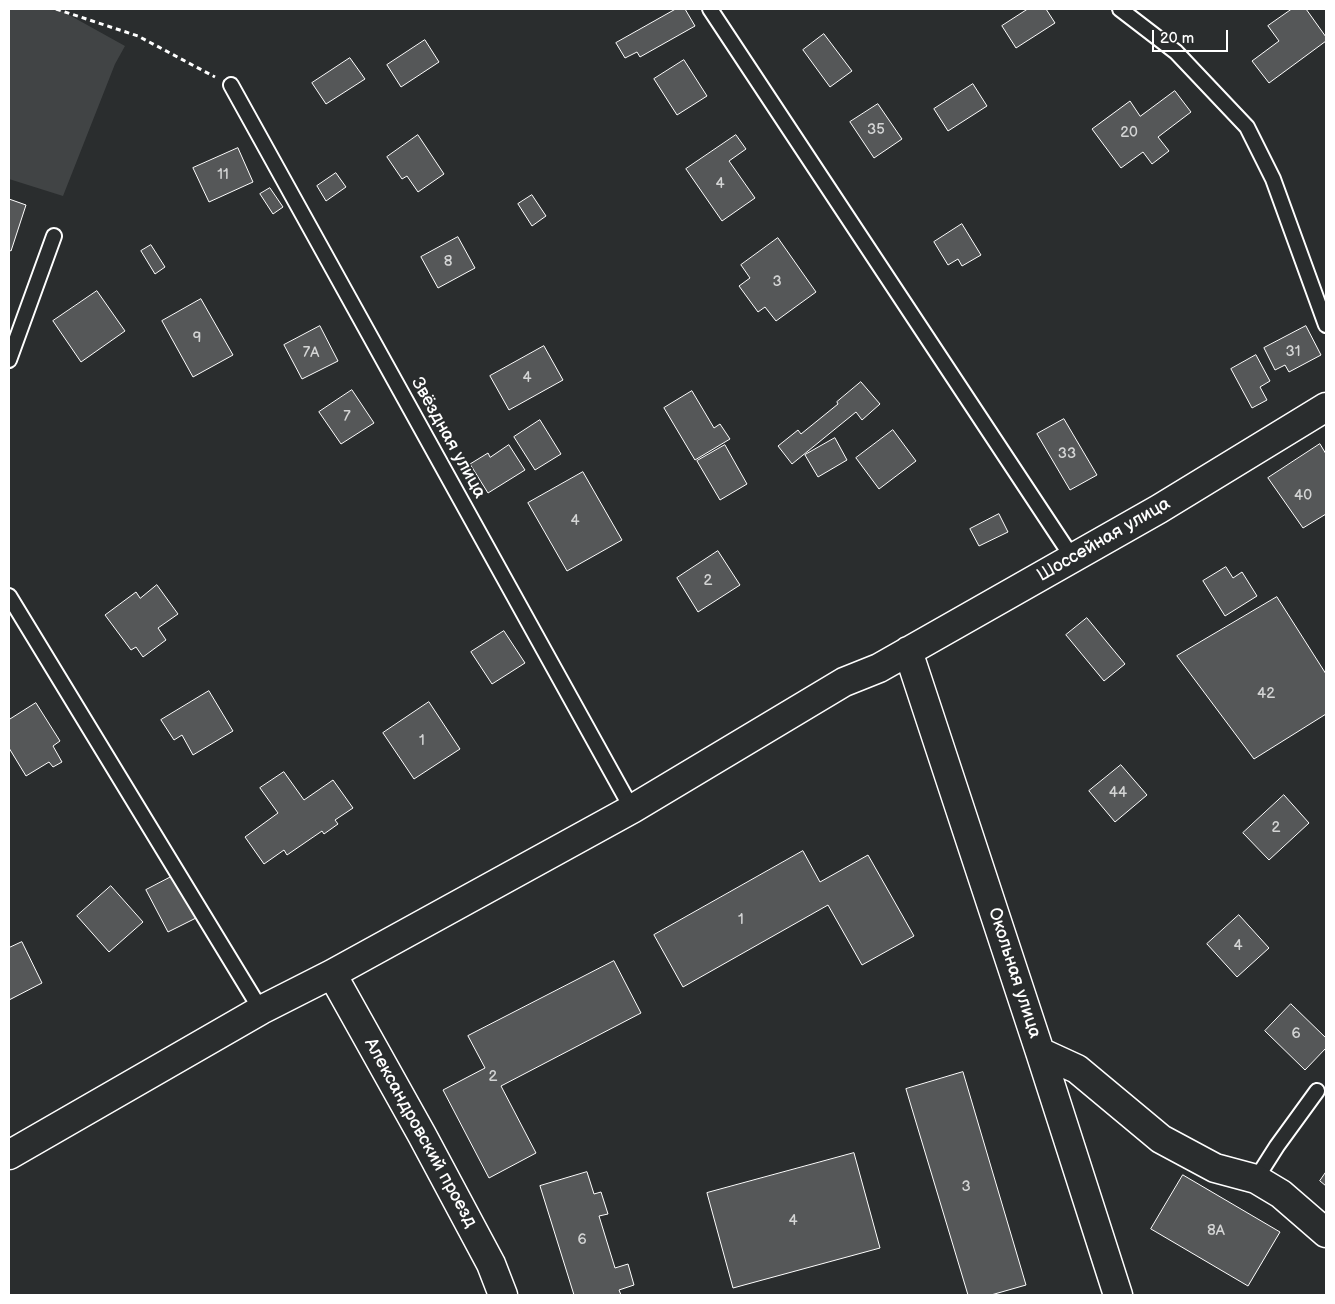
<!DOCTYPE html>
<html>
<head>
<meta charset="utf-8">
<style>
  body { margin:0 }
  #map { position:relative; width:1335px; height:1304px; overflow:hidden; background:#2a2d2e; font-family:"Balsamiq Sans",sans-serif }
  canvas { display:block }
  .frame { position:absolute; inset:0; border:10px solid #fff; pointer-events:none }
  .scale { position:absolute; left:1152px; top:30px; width:76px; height:22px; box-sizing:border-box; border:2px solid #fff; border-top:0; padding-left:6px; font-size:15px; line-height:18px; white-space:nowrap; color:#fff; -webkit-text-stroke:4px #2a2d2e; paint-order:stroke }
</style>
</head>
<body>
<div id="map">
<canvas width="1335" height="1304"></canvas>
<div class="frame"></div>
<div class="scale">20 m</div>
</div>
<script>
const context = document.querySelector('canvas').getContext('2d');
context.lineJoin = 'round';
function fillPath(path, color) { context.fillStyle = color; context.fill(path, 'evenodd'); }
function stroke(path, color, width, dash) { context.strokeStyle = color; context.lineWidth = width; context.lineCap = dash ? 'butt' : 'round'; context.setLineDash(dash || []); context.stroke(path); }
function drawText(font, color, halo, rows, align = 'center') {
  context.font = font + ' "Balsamiq Sans",sans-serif'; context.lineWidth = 4; context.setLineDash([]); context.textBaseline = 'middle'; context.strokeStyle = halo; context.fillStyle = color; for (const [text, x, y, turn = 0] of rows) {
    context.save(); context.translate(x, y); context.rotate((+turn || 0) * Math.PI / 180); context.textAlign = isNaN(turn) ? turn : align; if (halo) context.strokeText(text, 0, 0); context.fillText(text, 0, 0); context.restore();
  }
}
fillPath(new Path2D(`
  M9 9H61L62 11 125 46 115 64 63 196 9 179Z`), '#414445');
const building = new Path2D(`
  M676 9H685L695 26 640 57 637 52 625 58 616 43Z
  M1028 9H1046L1055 23 1016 48 1002 26Z
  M1292 9H1306L1326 37V41L1269 83 1252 61 1279 41 1268 26Z
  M824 34 852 71 830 87 803 50Z
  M425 40 439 62 401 87 387 65Z
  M350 58 365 79 326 104 312 83Z
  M684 60 707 96 677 115 654 79Z
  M973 84 987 106 948 131 934 109Z
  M1175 91 1191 112 1158 137 1169 151 1152 164 1143 152 1121 168 1092 129 1130 101 1140 116Z
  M878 104 902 139 874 158 850 122Z
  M418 135 444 174 418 192 407 176 402 179 387 157Z
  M736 135 746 149 729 161 755 198 722 221 686 169Z
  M238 148 253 182 209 202 193 168Z
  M336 173 346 187 326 201 317 186Z
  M270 188 283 207 273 214 260 194Z
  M532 195 546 216 532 226 518 204Z
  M9 199 26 205 11 251 9 250Z
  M962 224 981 255 962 266 958 259 948 265 934 242Z
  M458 237 475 268 438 288 421 257Z
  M778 238 816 292 776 321 765 307 758 312 739 286 750 278 741 265Z
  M151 245 165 267 155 274 141 251Z
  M97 291 125 331 81 362 53 321Z
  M201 299 233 355 193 377 162 321Z
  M320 326 338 361 302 379 284 345Z
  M1306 326 1321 355 1289 372 1285 365 1275 370 1264 348Z
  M544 346 563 380 509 410 490 376Z
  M1256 355 1270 381 1260 387 1267 400 1252 408 1231 369Z
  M861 382 880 404 862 420 856 412 792 464 778 446 798 430 801 434 838 404 837 402Z
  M352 390 374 423 341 444 319 412Z
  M692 391 714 428 720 424 730 439 695 460 664 408Z
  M1064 419 1097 475 1070 490 1037 434Z
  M540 420 561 454 535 470 514 437Z
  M893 430 916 461 879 489 856 458Z
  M835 438 847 460 818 477 805 455Z
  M1320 444 1326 454V514L1303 528 1268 478Z
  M509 445 525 470 488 493 470 464 488 453 490 457Z
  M725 445 747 484 720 500 697 461Z
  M583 472 622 540 567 571 528 503Z
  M999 514 1008 532 979 546 970 529Z
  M718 551 740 585 698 612 677 578Z
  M1226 567 1233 578 1242 572 1257 596 1225 616 1203 581Z
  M157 585 178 614 158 628 166 640 143 657 136 647 131 650 105 615 136 592 140 598Z
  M1277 597 1326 674V714L1254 759 1177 656Z
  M1087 618 1125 664 1104 681 1066 635Z
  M504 631 525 663 492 684 471 652Z
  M209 691 233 731 193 755 182 735 174 740 161 720Z
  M429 702 460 749 414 779 383 733Z
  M36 703 60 741 53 746 62 762 53 767 49 762 26 776 9 748V720Z
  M1121 765 1147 795 1115 822 1089 791Z
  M284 772 304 800 333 780 353 808 335 820 338 824 324 834 322 831 287 855 284 850 264 864 245 837 278 813 260 788Z
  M1284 795 1309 823 1269 860 1243 833Z
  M803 851 820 882 868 855 914 936 862 965 828 905 683 987 654 935Z
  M173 876 196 918 168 932 146 890Z
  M111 886 143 922 109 952 77 916Z
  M1239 915 1269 948 1237 977 1207 944Z
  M22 942 42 983 9 1000V948Z
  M614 961 641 1013 501 1086 536 1153 489 1178 443 1090 485 1068 468 1036Z
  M1291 1004 1326 1038V1048L1305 1070 1265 1031Z
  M963 1072 1026 1285 991 1295H968L906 1089Z
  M854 1153 880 1248 733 1288 707 1193Z
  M587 1172 594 1194 601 1192 608 1214 599 1216 615 1268 628 1264 634 1285 619 1290 621 1295H574L540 1186Z
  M1326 1172V1186L1320 1181Z
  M1183 1175 1280 1232 1248 1286 1151 1229Z`);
fillPath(building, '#555758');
stroke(building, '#fff', 1);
const service = new Path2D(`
  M710 9 1072 557
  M1120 9 1176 52 1247 127 1273 179 1326 325
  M231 85 632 809
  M9 360 54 236
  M9 596 261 1010
  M1256 1179 1277 1146 1317 1091`);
const minor = new Path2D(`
  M908 651 1040 1052 1118 1295
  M332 974 422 1135 491 1264 503 1295
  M1040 1052 1077 1069 1161 1139 1215 1168 1256 1179 1281 1194 1326 1233
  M9 1155 261 1010 332 974 632 809 844 682 879 668 1159 509 1326 407`);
stroke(service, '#fff', 18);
stroke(minor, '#fff', 31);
stroke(new Path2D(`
  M56 9 138 36 215 77`), '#fff', 3, [5, 4]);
stroke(service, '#2a2d2e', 14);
stroke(minor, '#2a2d2e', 28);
drawText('15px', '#d4d5d5', null, [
  ["35",876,130],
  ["20",1129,133],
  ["11",223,175],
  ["4",720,184],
  ["8",448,262],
  ["3",777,282],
  ["9",197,338],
  ["31",1293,352],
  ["7А",311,353],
  ["4",527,378],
  ["7",347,417],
  ["33",1067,454],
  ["40",1303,496],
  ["4",575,521],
  ["2",708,581],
  ["42",1266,694],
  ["1",422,741],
  ["44",1118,793],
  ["2",1276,828],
  ["1",741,920],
  ["4",1238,946],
  ["6",1296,1034],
  ["2",493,1077],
  ["3",966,1187],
  ["4",793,1221],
  ["8А",1216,1231],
  ["6",582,1240]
]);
drawText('18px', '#fff', '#2a2d2e', [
  ["Звёздная улица",448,438,61],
  ["Шоссейная улица",1104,540,-30],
  ["Окольная улица",1014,973,72],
  ["Александровский проезд",420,1133,61]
]);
</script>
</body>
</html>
